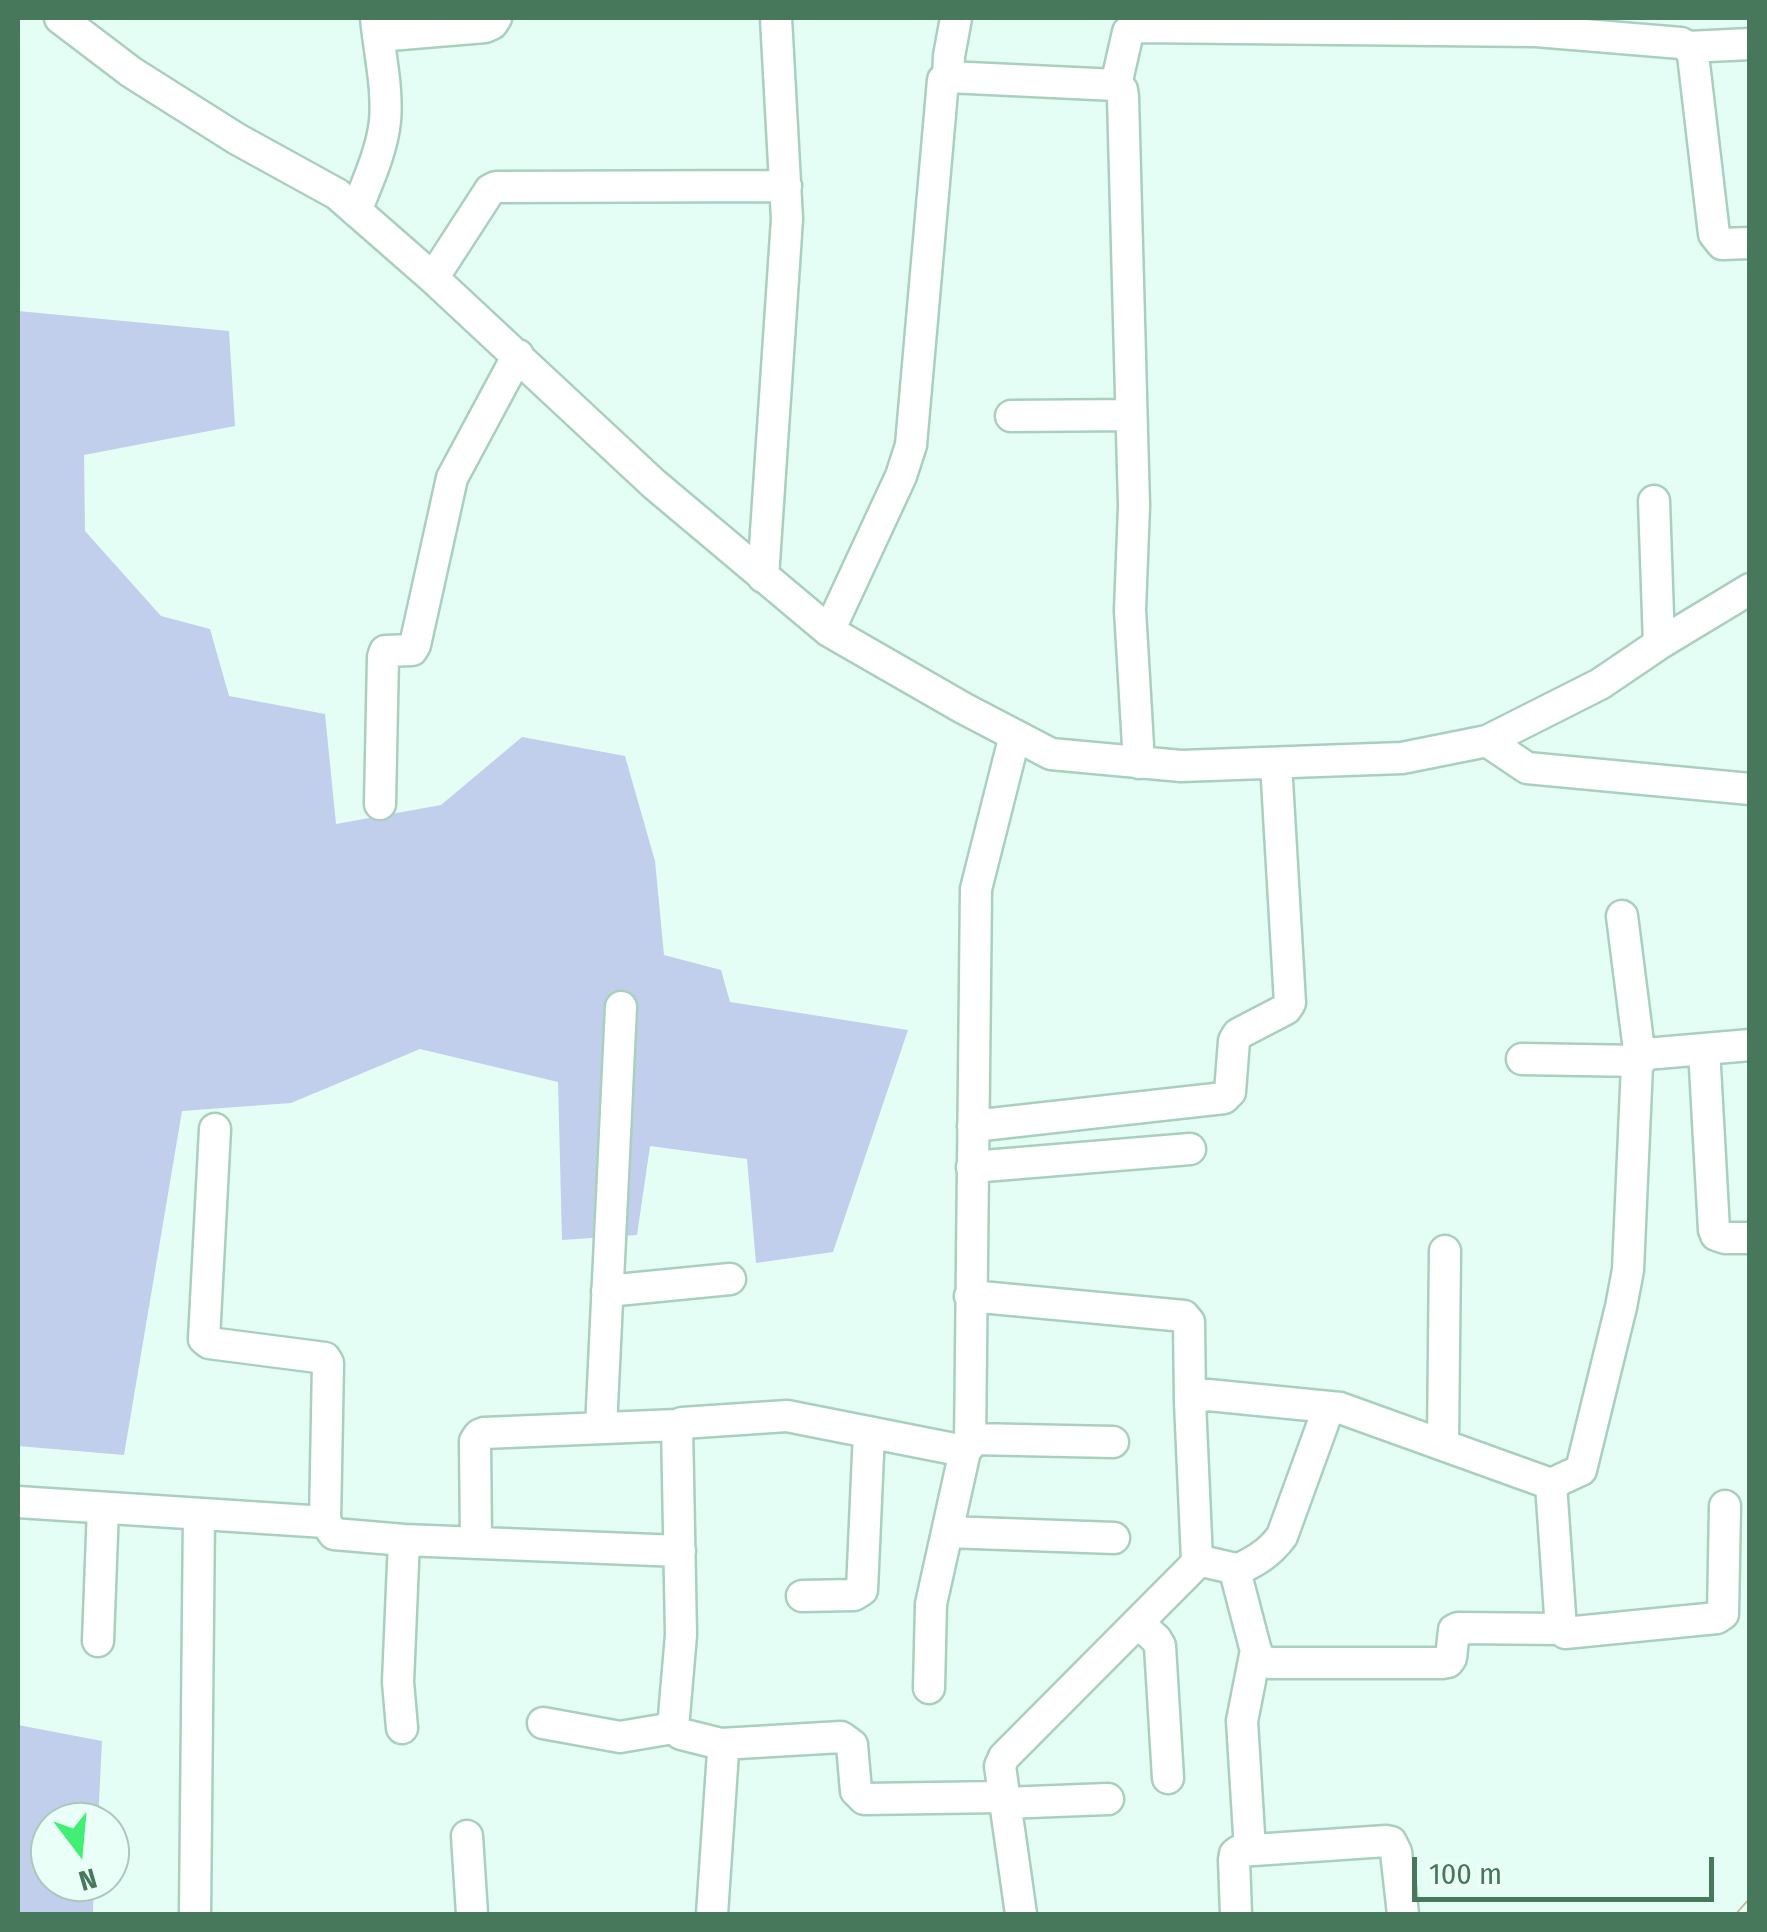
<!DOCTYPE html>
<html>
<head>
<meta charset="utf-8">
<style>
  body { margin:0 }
  #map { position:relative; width:1767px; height:1932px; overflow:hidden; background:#e4fef5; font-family:"Fira Sans Condensed",sans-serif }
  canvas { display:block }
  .frame { position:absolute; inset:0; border:20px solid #48785c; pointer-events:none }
  .north { position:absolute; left:30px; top:1802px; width:100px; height:100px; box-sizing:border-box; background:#ebfff9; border:2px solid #aac9ba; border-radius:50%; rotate:164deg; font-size:28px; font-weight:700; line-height:40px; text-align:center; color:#48785c }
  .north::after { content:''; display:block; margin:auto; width:35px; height:45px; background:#41ef74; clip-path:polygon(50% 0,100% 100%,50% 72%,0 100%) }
  .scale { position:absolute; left:1412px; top:1857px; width:302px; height:45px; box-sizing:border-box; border:5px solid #48785c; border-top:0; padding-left:12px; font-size:30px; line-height:35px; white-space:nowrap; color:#48785c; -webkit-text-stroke:8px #ebfff9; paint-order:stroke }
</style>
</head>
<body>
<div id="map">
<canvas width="1767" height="1932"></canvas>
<div class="frame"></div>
<div class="north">N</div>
<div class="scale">100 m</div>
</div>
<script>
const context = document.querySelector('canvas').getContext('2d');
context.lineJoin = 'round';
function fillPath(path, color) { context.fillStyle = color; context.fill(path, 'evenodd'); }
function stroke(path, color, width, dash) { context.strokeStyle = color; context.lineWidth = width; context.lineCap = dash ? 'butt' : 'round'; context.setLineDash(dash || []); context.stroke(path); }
fillPath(new Path2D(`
  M18 311 229 331 235 426 84 455 85 531 161 616 210 629 229 696 325 714 336 824 441 805 522 737 625 756 655 861 664 955 721 970 730 1002 908 1030 833 1252 756 1263 747 1159 650 1146 637 1235 562 1240 558 1082 420 1049 291 1103 182 1111 124 1455 18 1446Z
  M18 1725 102 1741 98 1822H50V1882H94L93 1914H18Z`), '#c1cfec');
const minor = new Path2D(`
  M60 18 131 72 237 139 337 194 433 278 654 484 829 631 963 708 1051 754 1181 766 1402 758 1487 741 1600 684 1659 644 1750 589
  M378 36 485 27 492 24 496 18
  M1688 47 1750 44
  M948 77 949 56 956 18
  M1116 85 1128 32 1137 27 1536 31 1681 43 1688 47 1693 55 1714 234 1722 244 1750 243
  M356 211C367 183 382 151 385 121 388 87 379 51 376 18
  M433 278 490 190 496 187 786 186
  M1011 416 1131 415
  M1654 501 1659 644
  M763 577 787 219 776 18
  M829 631 901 476 911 445 943 80 948 77 1116 85 1122 90 1123 97 1134 506 1130 610 1139 763
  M1487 741 1527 768 1750 789
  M380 804 383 657 385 651 412 650 415 645 452 478 518 355
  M1622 916 1640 1058
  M1704 1049 1714 1230 1716 1235 1725 1238H1750
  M1522 1059 1639 1061
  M973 1126 1224 1098 1230 1092 1234 1041 1238 1034 1286 1009 1290 1003 1276 763
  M215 1129 204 1339 209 1343 325 1358 328 1363 325 1522 334 1534 404 1540 680 1551
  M972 1167 1190 1149
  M607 1291 730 1279
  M970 1296 1184 1316 1189 1322 1190 1402
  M601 1428 621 1007
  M972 1439 1113 1442
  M1443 1443 1445 1251
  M1551 1484 1561 1629 1565 1633 1717 1618 1723 1614 1725 1506
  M18 1502 325 1522
  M947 1532 1114 1538
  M476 1543 475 1441 479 1435 484 1433 677 1425
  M1197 1560 1232 1568 1235 1571 1257 1655 1261 1660 1270 1663H1442L1448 1662 1451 1658 1454 1630 1458 1628 1561 1629
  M1235 1571C1254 1562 1269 1554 1282 1536L1329 1407
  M802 1596 854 1595 862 1590 869 1432
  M1139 1624 1156 1639 1160 1646 1168 1778
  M98 1641 103 1508
  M929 1688 931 1604 965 1451
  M543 1723 620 1737 673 1728
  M402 1728 398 1682 404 1540
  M721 1744 841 1737 852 1745 856 1791 864 1799 1003 1797
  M1004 1803 1108 1799
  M467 1836 472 1914
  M1250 1850 1242 1721 1256 1650
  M195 1914 199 1514
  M712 1914 723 1752 721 1744 681 1734 673 1728 681 1635 677 1425 682 1423 787 1416 959 1450 965 1451 970 1445 976 889 1015 735
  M1021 1914 1000 1766 1004 1757 1193 1567 1197 1560 1190 1402 1198 1397 1208 1395 1340 1408 1551 1484 1581 1470 1621 1307 1628 1270 1637 1065 1646 1054 1750 1045
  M1236 1914 1234 1860 1235 1854 1239 1851 1386 1841 1391 1842 1396 1852 1403 1914`);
stroke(minor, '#a9d0bd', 35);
stroke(minor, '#fff', 30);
const rail = new Path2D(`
  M1741 1914 1750 1904`);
stroke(rail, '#c8b9a1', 10);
stroke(rail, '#ebfff9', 6, [19]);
</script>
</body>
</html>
